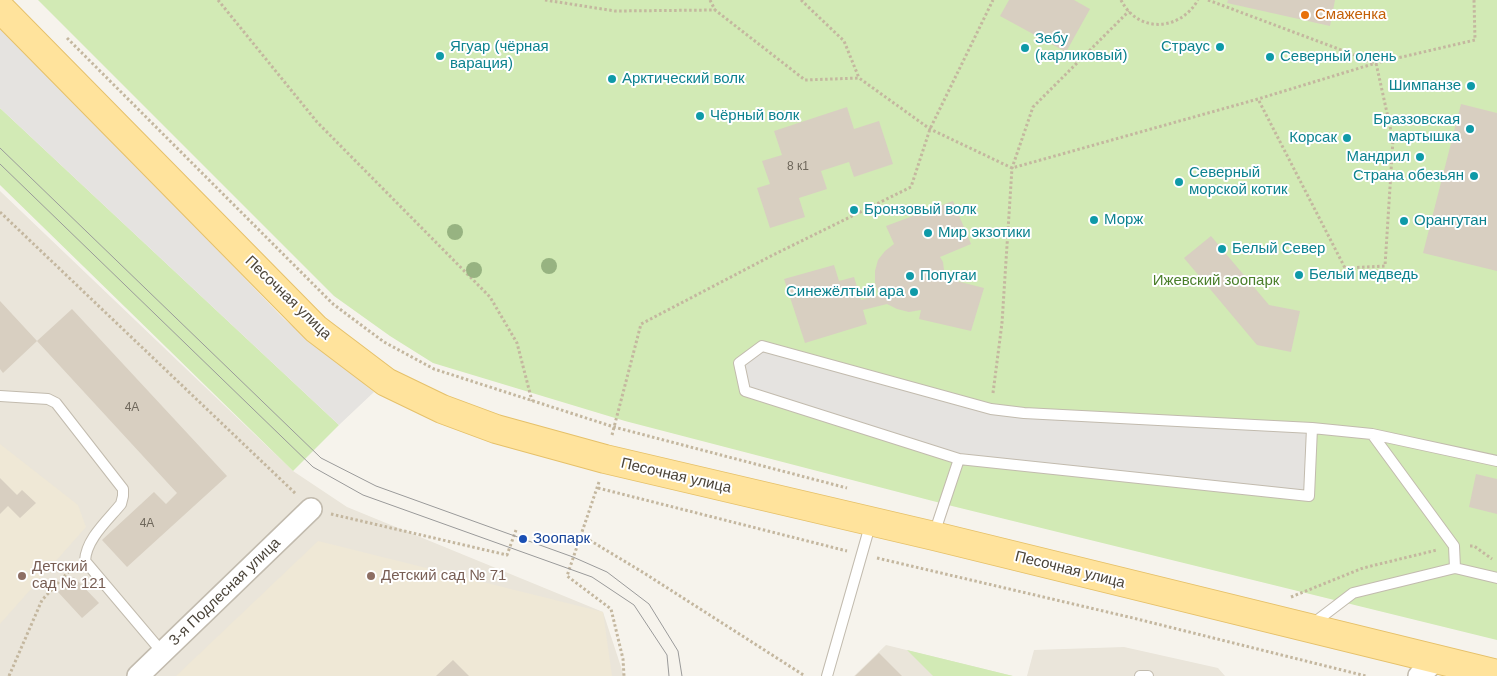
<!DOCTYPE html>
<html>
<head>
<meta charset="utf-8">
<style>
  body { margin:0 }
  canvas { display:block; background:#f6f3ec }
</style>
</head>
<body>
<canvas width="1497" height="676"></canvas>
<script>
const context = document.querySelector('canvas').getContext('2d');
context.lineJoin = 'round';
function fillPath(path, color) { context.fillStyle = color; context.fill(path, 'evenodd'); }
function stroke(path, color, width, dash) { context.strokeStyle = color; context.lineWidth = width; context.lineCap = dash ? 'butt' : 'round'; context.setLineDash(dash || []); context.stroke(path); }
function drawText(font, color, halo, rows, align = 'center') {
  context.font = font + ' Arial,sans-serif'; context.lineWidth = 4; context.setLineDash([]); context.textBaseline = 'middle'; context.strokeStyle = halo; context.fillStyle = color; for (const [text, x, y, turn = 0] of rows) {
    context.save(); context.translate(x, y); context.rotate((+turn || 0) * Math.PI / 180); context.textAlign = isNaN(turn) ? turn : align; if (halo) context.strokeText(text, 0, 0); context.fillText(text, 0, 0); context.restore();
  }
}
fillPath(new Path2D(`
  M0 191 293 471 347 507 603 612 624 676H0Z
  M886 645 1013 676H854Z
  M1124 647 1218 668 1225 676H1027L1034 650Z`), '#eae5da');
fillPath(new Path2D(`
  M0 444 78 505 86 527 0 624Z
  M318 541 603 612 612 676H176Z`), '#efe8d6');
fillPath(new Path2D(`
  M38 0H1497V640L952 506 625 421 433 363 390 336 334 296Z
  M0 108 339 425 293 471 0 185Z
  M907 650 1013 676H933Z`), '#d2eab5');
fillPath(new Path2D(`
  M0 24 284 319 374 392 339 425 0 108Z
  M762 346 991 409 1312 428 1309 496 959 459 745 391 739 363Z`), '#e5e3e0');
fillPath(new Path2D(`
  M1009 0H1074L1090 9 1066 52 1000 16Z
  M1228 0H1335L1330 26 1227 3Z
  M1461 104 1497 113V271L1423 253Z
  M847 107 854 129 879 121 893 164 854 177 849 162 821 171 827 189 799 198 805 217 770 228 757 188 770 184 762 161 782 155 774 131Z
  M953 201 971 244 940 257 943 262 945 278 984 288 971 331 919 319 921 310 909 312 897 309 887 304 863 310 867 324 805 343 784 279 834 265 839 281 854 277 861 300 879 295 875 283V271L878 260 885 251 894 244 886 226Z
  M1211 236 1269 305 1300 311 1291 352 1257 345 1184 258Z
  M0 301 37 341 3 373 0 369Z
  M72 309 227 476 127 567 102 540 154 492 166 504 177 493 37 341Z
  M1476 474 1497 479V514L1469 507Z
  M0 478 17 495 22 490 36 503 20 518 8 506 0 514Z
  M74 577 99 603 82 618 58 592Z
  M879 653 902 676H855Z
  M453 660 469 676H436Z`), '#d8cfc1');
const service = new Path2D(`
  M0 396 48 399 56 403 123 489V496L121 504C108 520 86 539 85 561L162 652
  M1312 428 1309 496 959 459 745 391 739 363 762 346 991 409 1024 413 1312 428 1372 434 1454 546 1455 568
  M1372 434 1497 461
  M934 534 959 459
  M1311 625 1353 593 1455 568 1497 578
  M827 676 871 522
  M1140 676H1148`);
const minor = new Path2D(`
  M138 676 311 509
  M1419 676 1436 660`);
const primary = new Path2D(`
  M0 8 316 329 386 382 442 409 496 429 605 459 934 536 1497 674`);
stroke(service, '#c2bbae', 12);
stroke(minor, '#c2bbae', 24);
stroke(primary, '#e6c16a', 30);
stroke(new Path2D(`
  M218 0 317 122 490 297 517 343 532 401
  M545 0 615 11 715 10 805 80 859 78 930 129 1012 168 1258 99 1376 63 1475 40 1474 0
  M710 0 715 10
  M801 0 844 41 859 78
  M1121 0C1138 34 1180 31 1198 0
  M1208 0 1376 63 1393 140 1385 266 1345 268 1258 99
  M67 38 333 304 384 342 434 369 614 427 847 488
  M0 212 296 494
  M993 393 1002 323 1012 168 1033 107 1129 11
  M612 435 641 324 773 255 911 187 930 129 993 0
  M599 482 567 576 611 609 623 659 624 676
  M598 488 847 551
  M331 514 507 555 516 530
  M581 535 644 573 805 676
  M1470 546H1474L1492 559
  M877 558 1133 618 1366 676
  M1291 597 1363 568 1437 550
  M9 676 42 600 72 568`), '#c4b79f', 3, [2.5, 2.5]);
stroke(service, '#fff', 10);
stroke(minor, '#fff', 21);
stroke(primary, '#ffe39c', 28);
stroke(new Path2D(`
  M0 148 321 458 376 486 573 557 607 572 649 604 678 651 682 676
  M0 164 313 467 363 495 592 577 634 605 667 655 669 676`), '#9a9a9a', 1);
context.fillStyle = '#97b381';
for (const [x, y] of [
  [455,232],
  [549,266],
  [474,270]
]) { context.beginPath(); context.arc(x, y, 8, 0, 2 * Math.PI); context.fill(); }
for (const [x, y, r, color] of [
  [1305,15,5,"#e8710a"],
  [1220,47,5,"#0f9aa8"],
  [1025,48,5,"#0f9aa8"],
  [440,56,5,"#0f9aa8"],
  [1270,57,5,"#0f9aa8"],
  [612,79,5,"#0f9aa8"],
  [1471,86,5,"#0f9aa8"],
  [700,116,5,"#0f9aa8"],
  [1470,129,5,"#0f9aa8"],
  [1347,138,5,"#0f9aa8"],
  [1420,157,5,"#0f9aa8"],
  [1474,176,5,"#0f9aa8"],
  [1179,182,5,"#0f9aa8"],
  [854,210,5,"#0f9aa8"],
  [1094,220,5,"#0f9aa8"],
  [1404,221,5,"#0f9aa8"],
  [928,233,5,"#0f9aa8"],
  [1222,249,5,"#0f9aa8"],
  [1299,275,5,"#0f9aa8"],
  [910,276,5,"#0f9aa8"],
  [914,292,5,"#0f9aa8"],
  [523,539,5,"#1a4fb4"],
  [22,576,5,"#8d6e63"],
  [371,576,5,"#8d6e63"]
]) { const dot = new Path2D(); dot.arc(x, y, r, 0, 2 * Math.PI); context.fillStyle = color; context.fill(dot); stroke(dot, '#fff', 2); }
drawText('12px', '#6e675b', null, [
  ["8 к1",798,167],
  ["4А",132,408],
  ["4А",147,524]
]);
drawText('15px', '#c56008', '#fff', [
  ["Смаженка",1315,15]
], 'left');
drawText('15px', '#0d838f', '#fff', [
  ["Зебу",1035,39],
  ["(карликовый)",1035,56],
  ["Ягуар (чёрная",450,47],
  ["варация)",450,64],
  ["Страус",1210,47,"right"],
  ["Северный олень",1280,57],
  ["Арктический волк",622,79],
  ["Шимпанзе",1461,86,"right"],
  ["Чёрный волк",710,116],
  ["Браззовская",1460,120,"right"],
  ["мартышка",1460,137,"right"],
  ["Корсак",1337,138,"right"],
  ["Мандрил",1410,157,"right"],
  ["Северный",1189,173],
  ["морской котик",1189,190],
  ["Страна обезьян",1464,176,"right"],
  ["Бронзовый волк",864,210],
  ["Морж",1104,220],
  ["Орангутан",1414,221],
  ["Мир экзотики",938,233],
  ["Белый Север",1232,249],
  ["Белый медведь",1309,275],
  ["Попугаи",920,276],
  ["Синежёлтый ара",904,292,"right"]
], 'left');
drawText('15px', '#4a7f2a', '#fff', [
  ["Ижевский зоопарк",1216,281]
]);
drawText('15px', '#4b4439', '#fff', [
  ["Песочная улица",288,298,44],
  ["Песочная улица",676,476,13],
  ["Песочная улица",1070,570,14],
  ["3-я Подлесная улица",225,592,-44]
]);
drawText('15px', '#164399', '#fff', [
  ["Зоопарк",533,539]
], 'left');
drawText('15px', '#785e54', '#fff', [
  ["Детский",32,567],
  ["сад № 121",32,584],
  ["Детский сад № 71",381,576]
], 'left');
</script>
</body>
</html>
